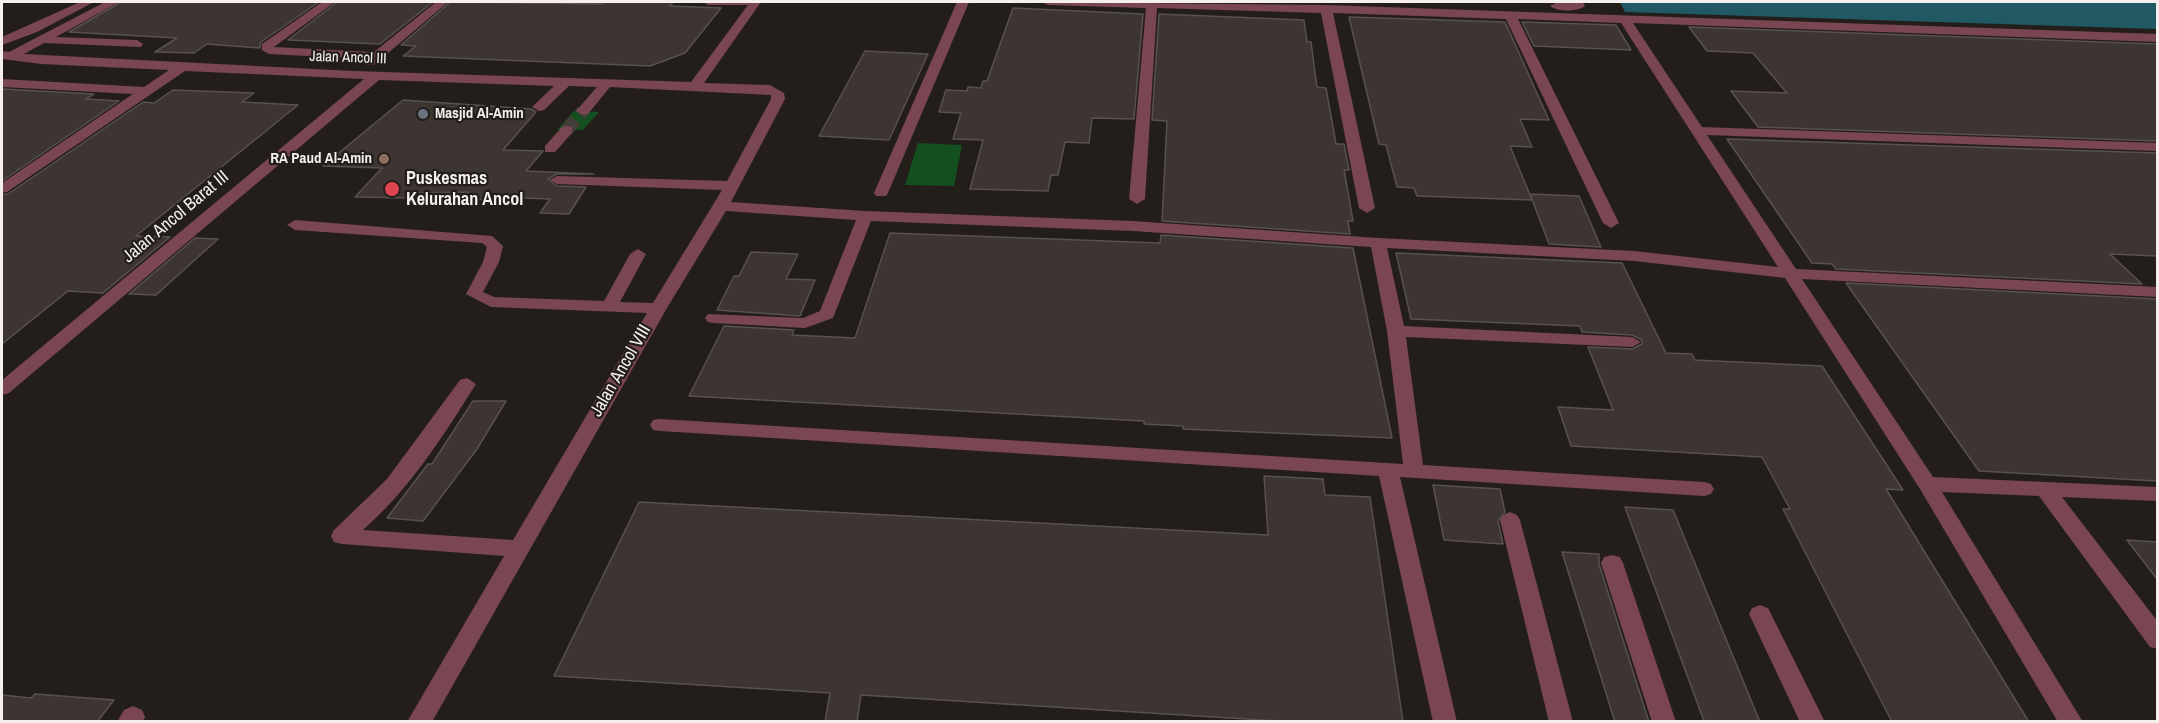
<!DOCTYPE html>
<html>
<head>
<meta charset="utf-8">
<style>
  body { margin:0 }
  #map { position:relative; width:2159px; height:723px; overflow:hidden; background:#241e1a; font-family:"Archivo Narrow",sans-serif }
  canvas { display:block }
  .frame { position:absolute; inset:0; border:3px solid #f5f0ed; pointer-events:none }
</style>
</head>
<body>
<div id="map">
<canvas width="2159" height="723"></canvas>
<div class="frame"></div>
</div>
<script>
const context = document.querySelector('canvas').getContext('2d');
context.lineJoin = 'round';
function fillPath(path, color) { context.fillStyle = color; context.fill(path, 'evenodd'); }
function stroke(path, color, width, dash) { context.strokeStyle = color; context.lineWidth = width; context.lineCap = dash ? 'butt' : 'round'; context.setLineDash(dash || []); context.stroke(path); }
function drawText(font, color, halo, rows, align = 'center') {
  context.font = font + ' "Archivo Narrow",sans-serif'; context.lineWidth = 4.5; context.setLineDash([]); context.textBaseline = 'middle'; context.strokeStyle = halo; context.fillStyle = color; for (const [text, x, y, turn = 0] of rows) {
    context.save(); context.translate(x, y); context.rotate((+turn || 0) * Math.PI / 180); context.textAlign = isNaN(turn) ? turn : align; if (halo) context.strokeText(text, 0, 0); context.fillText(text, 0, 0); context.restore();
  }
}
fillPath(new Path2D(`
  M574 111 599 112 583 130H557Z
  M918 143 962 145 954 186 905 185Z`), '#134f1f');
fillPath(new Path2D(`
  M1620 2H2157V29L1625 12Z`), '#205864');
const building = new Path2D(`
  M121 2H319L261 42 260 48 207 44 194 53 155 52 177 38 69 32Z
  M337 2H433L380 44 288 40Z
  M450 2 603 4 605 2H674L669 6 721 8 685 53 650 66 403 56 416 46 401 45Z
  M1013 8 1143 14 1134 119 1092 118 1089 143 1065 142 1058 175H1051L1048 191 970 189 983 140 953 139 961 113 939 112 946 90 967 91 968 87 981 88 983 81H987Z
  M1159 14 1304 20 1307 42H1311L1317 87 1326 88 1336 144H1344L1349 170H1344L1353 221H1348L1350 234 1162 221 1167 121 1152 120Z
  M1349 17 1505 22 1549 120 1520 119 1532 147 1510 146 1532 200 1417 196 1414 188 1397 187 1386 145 1379 144Z
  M1522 22 1616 25 1631 50 1534 46Z
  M1689 27 2157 44V141L1758 127 1731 91 1787 93 1753 53 1707 51Z
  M865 51 928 54 889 140 819 136Z
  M2 89 94 94 86 99 119 101 2 181Z
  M173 90 254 93 242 102 298 105 136 236 170 237 103 293 68 291 2 344V195L8 194 143 102 154 103Z
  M403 100 531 109 536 112 503 150 543 151 526 171 594 174H557L548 179 557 186 586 187 569 214 540 213 550 199 498 197 495 200 462 199 469 192 417 193 413 198 355 197 382 168 323 166Z
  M1727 139 2157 153V256L2110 254 2142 284 1836 269 1832 264 1812 263Z
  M1530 194 1579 196 1601 247 1549 244Z
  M890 233 1160 243 1161 235 1353 248 1392 438 1183 429V426L1144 424V421L689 396 724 326 794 330 792 335 855 338Z
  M195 238 218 239 156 295 129 294Z
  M751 252 798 254 786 279 815 280 800 316 717 310 734 276H739Z
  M1396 253 1622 263 1666 353 1692 354 1695 360 1822 366 1903 490 1886 489 2029 722H1892L1783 509H1790L1762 457 1571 446 1558 407 1613 410 1588 347 1632 349 1642 344V340L1632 335 1582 332 1580 326 1411 319Z
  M1846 283 2157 299V481L1979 471Z
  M473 401H506L477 449 423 521 387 518 428 464H432Z
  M1264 476 1323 479 1325 495 1370 497 1403 722H1294L861 695 857 722H825L830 693 554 676 639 502 1268 535Z
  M1433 485 1500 489 1505 512 1498 521 1503 544 1444 540Z
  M1625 507 1673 510 1760 722 1704 721Z
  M2127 540 2157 542V579Z
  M1562 552 1599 554V564L1649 722H1615Z
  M35 694 114 700 97 722H2V695L31 698Z`);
fillPath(building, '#3c3531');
stroke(building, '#59514d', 1.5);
stroke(new Path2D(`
  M567 130 583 111`), '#433e3a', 13, [13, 7]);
fillPath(new Path2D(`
  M80 2H94L37 32 2 45V37Z
  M105 2H119L56 37 137 40 143 44 141 47 44 43 24 54 354 71 691 82 748 5H708L703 2H761L704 83 770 85 784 93 785 99 731 202 865 211 1133 221 1378 238 1634 251 1778 267 1621 23 1518 19 1619 223 1611 228 1603 223 1506 19 1333 13 1375 208 1367 213 1359 208 1321 13 1157 8 1145 199 1137 204 1129 199 1146 8 1048 5 1042 2 1326 5 2158 34V42L1633 23 1702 127 2158 143V151L1707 135 1796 269 2158 287V297L1802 279 1933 477 2158 487V501L2062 497 2158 622V649L2150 647 2039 496 1942 492 2083 722H2058L1920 489 1785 278 1634 261 1387 248 1404 326 1632 337 1641 342 1632 347 1406 337 1423 465 1704 482 1711 484 1714 489 1711 494 1704 496 1400 477 1457 722H1433L1379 476 660 431 653 430 650 425 653 420 660 419 1403 464 1387 331 1371 247 1133 231 871 221 833 318 805 328 714 323 708 322 705 318 708 314 803 318 820 311 856 220 726 211 667 308 432 722H407L504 556 342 544 334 542 331 536 334 530 387 479 460 380 467 378 476 384C444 435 409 490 363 530L513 540 647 313 491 307 466 294 483 262 487 247 482 243 295 230 287 225 295 220 492 236 503 246 499 262 483 292 494 297 604 301 630 254 638 249 646 254 620 302 653 303 722 190 557 184 550 180 557 176 727 181 771 99V95L610 87 588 114 583 115 576 111 597 87 569 86 544 110 539 111 532 107 554 86 379 80 9 393 2 395V380L364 79 185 71 7 192 2 193V183L133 94 2 87V79L144 87 169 70 41 64 2 59V51L9 52Z
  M322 2H335L274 47 374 52 436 2H448L374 65H366V59L269 54 262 50V44Z
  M957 2H969L888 193 886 196H876L874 193Z
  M1583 2 1585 6C1577 12 1558 12 1550 6L1556 3Z
  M567 126 572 127V133L555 152H545V146L562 127Z
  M1510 512 1517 515 1520 520 1573 722H1549L1500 520 1503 515Z
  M1612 555 1620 557 1623 563 1676 722H1652L1601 563 1604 557Z
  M1760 605 1768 608 1825 722H1800L1749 614 1752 608Z
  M133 706 142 710 145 717 143 722H117L124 710Z`), '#794651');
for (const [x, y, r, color] of [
  [423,114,6,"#6b7280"],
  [384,159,6,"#8d6e63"],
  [392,189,8,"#e0444e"]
]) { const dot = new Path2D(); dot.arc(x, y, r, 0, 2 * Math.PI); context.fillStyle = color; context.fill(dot); stroke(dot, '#241e1a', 2); }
drawText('15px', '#f5f0ed', '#241e1a', [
  ["Jalan Ancol III",348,58,2]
]);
drawText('bold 15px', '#f5f0ed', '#241e1a', [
  ["Masjid Al-Amin",435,114],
  ["RA Paud Al-Amin",372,159,"right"]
], 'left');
drawText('bold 18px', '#f5f0ed', '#241e1a', [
  ["Puskesmas",406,179],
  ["Kelurahan Ancol",406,200]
], 'left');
drawText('18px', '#f5f0ed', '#241e1a', [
  ["Jalan Ancol Barat III",176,217,-40],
  ["Jalan Ancol VIII",621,371,-60]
]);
</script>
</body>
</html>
